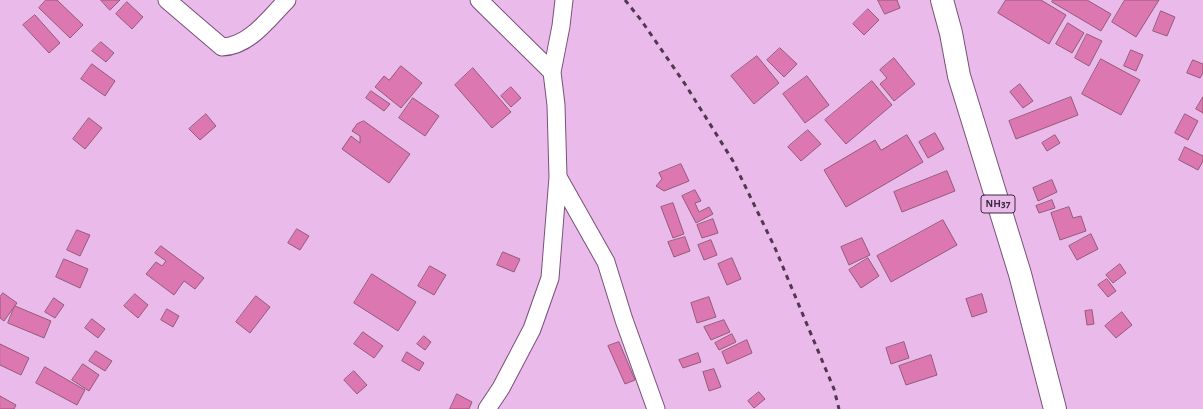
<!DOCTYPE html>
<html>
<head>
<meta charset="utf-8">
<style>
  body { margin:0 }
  canvas { display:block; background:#eabaea }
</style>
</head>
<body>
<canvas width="1203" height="409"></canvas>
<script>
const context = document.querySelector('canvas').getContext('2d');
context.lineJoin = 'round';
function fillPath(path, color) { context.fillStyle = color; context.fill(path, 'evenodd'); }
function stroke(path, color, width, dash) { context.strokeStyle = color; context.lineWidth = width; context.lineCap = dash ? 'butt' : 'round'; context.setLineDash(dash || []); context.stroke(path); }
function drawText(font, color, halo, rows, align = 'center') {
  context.font = font + ' "Alegreya Sans",sans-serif'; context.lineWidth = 3.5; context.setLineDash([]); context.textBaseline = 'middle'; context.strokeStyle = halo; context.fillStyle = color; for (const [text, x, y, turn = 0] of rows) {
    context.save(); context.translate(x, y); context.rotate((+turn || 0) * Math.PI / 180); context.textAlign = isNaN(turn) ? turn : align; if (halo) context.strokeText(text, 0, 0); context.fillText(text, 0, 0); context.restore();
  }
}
const building = new Path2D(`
  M46 0H57L83 25 70 38 39 8Z
  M101 0H120L110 10Z
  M878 0H897L900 8 885 14Z
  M1006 0H1041L1066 15 1049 44 998 13Z
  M1053 0H1087L1111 14 1101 31 1052 2Z
  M1125 0H1159L1136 37 1112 22Z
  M127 2 143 17 132 29 116 14Z
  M868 9 879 20 864 35 853 24Z
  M1161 11 1175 17 1167 36 1153 31Z
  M35 15 60 43 49 53 23 25Z
  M1068 23 1084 33 1072 53 1056 44Z
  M1087 34 1102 41 1089 66 1075 58Z
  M101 42 114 53 106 62 92 51Z
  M780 48 797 64 784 77 767 60Z
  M1131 50 1143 55 1136 71 1124 66Z
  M757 56 779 83 754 104 731 76Z
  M894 58 915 84 894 101 880 84 887 78 880 70Z
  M1101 59 1140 80 1121 115 1082 94Z
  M1193 60 1203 64V73L1200 78 1187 73Z
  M92 64 115 81 105 96 81 79Z
  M401 66 422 83 401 108 375 87 384 76 389 80Z
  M473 68 511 112 492 128 455 85Z
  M807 76 829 105 805 123 783 94Z
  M872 81 892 105 846 144 825 120Z
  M1020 84 1033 101 1023 108 1010 92Z
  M511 87 521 98 511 107 501 96Z
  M371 91 390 104 384 111 366 98Z
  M1071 97 1078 115 1016 139 1009 121Z
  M1203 97V113L1196 109Z
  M413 98 439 116 425 136 399 118Z
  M206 114 216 126 200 140 189 129Z
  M1185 114 1198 121 1188 140 1175 133Z
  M89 118 102 128 85 149 73 139Z
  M364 121 410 154 389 183 342 149 351 136 360 143V136L352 131 357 124Z
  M808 130 821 144 801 161 788 147Z
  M935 133 944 149 928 158 919 142Z
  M907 135 923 162 846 207 824 170 875 140 881 150Z
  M1055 135 1060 143 1047 151 1042 143Z
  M1185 147 1203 156V161L1198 170 1179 160Z
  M681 164 689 181 664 191 656 186 662 179 659 173Z
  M947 171 955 191 902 212 894 192Z
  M1052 180 1057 192 1038 201 1033 188Z
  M695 190 701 201 695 203 699 212 709 207 713 214 696 223 682 196Z
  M1052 200 1055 208 1039 213 1036 206Z
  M673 203 684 234 673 238 661 207Z
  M1069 207 1073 218 1081 216 1086 231 1060 240 1051 213Z
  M713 219 718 233 702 238 697 225Z
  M943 220 957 245 891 282 877 256Z
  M297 229 309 236 300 250 288 243Z
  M77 230 90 235 80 256 67 250Z
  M1091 234 1098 249 1077 260 1069 246Z
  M685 237 690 251 674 257 668 242Z
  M862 238 870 255 849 265 841 247Z
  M711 240 717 255 704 260 698 245Z
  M161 246 204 278 195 289 184 281 174 295 146 274 156 262 162 266 166 261 155 253Z
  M503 252 520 259 514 272 497 265Z
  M732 258 741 279 727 285 718 264Z
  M868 258 879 276 861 288 849 270Z
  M64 259 88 269 80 288 56 277Z
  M1120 264 1126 273 1113 283 1106 275Z
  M430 266 446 275 434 295 418 286Z
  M372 274 416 302 398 331 354 303Z
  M1107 279 1116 291 1108 297 1098 285Z
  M3 293 17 303 4 321 0 318V297Z
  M135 294 148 305 138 318 124 306Z
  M982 294 987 312 972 317 966 299Z
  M256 296 270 307 250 333 236 322Z
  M709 297 716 317 697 323 691 303Z
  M54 298 64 305 55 318 45 312Z
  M15 306 51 321 44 338 8 323Z
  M167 309 179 316 173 327 161 320Z
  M1092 310 1094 324 1087 325 1085 311Z
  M1122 312 1132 325 1116 338 1105 326Z
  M92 319 105 329 98 338 85 328Z
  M724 320 730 332 711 340 704 327Z
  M363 332 383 346 374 358 354 344Z
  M732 334 736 342 719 350 715 343Z
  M424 336 431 342 425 350 417 344Z
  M747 340 752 353 727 364 722 352Z
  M619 342 635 380 625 384 608 346Z
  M904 342 909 358 891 364 886 348Z
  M0 344 29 358 21 375 0 365Z
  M96 351 112 361 105 371 89 361Z
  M407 352 424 363 419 371 402 361Z
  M698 353 701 362 683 368 679 360Z
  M931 355 937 375 906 385 899 366Z
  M83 364 99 375 89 391 72 380Z
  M45 367 85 390 77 405 36 383Z
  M714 369 721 387 709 391 703 372Z
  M354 371 367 385 357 394 344 380Z
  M759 392 765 399 754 408 748 401Z
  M457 394 472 402 469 409H450Z
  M0 396 16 405 14 409H0Z`);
fillPath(building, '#dd77b1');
stroke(building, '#925b79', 1);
const minor = new Path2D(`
  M167 0 222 47C250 46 269 18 287 0
  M479 0 552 72
  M558 177 606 262 624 320 656 409
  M487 409 501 388 532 329 550 278 558 177 556 105 552 72 561 26 564 0`);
const trunk = new Path2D(`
  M942 0 951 33 959 76 1020 274 1055 409`);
stroke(minor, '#7a507a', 19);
stroke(trunk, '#7a507a', 24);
stroke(minor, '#fff', 17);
stroke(trunk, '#fff', 22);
stroke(new Path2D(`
  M625 0 641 20 685 84 733 161 775 248 834 389 839 409`), '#4f394f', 3, [5, 5]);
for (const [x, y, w] of [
  [998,204,34]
]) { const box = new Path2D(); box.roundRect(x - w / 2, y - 9, w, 18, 3); context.fillStyle = '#eabaea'; context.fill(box); stroke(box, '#3c293c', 1); }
drawText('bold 11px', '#3c293c', null, [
  ["NH37",998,204]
]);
</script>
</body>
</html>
